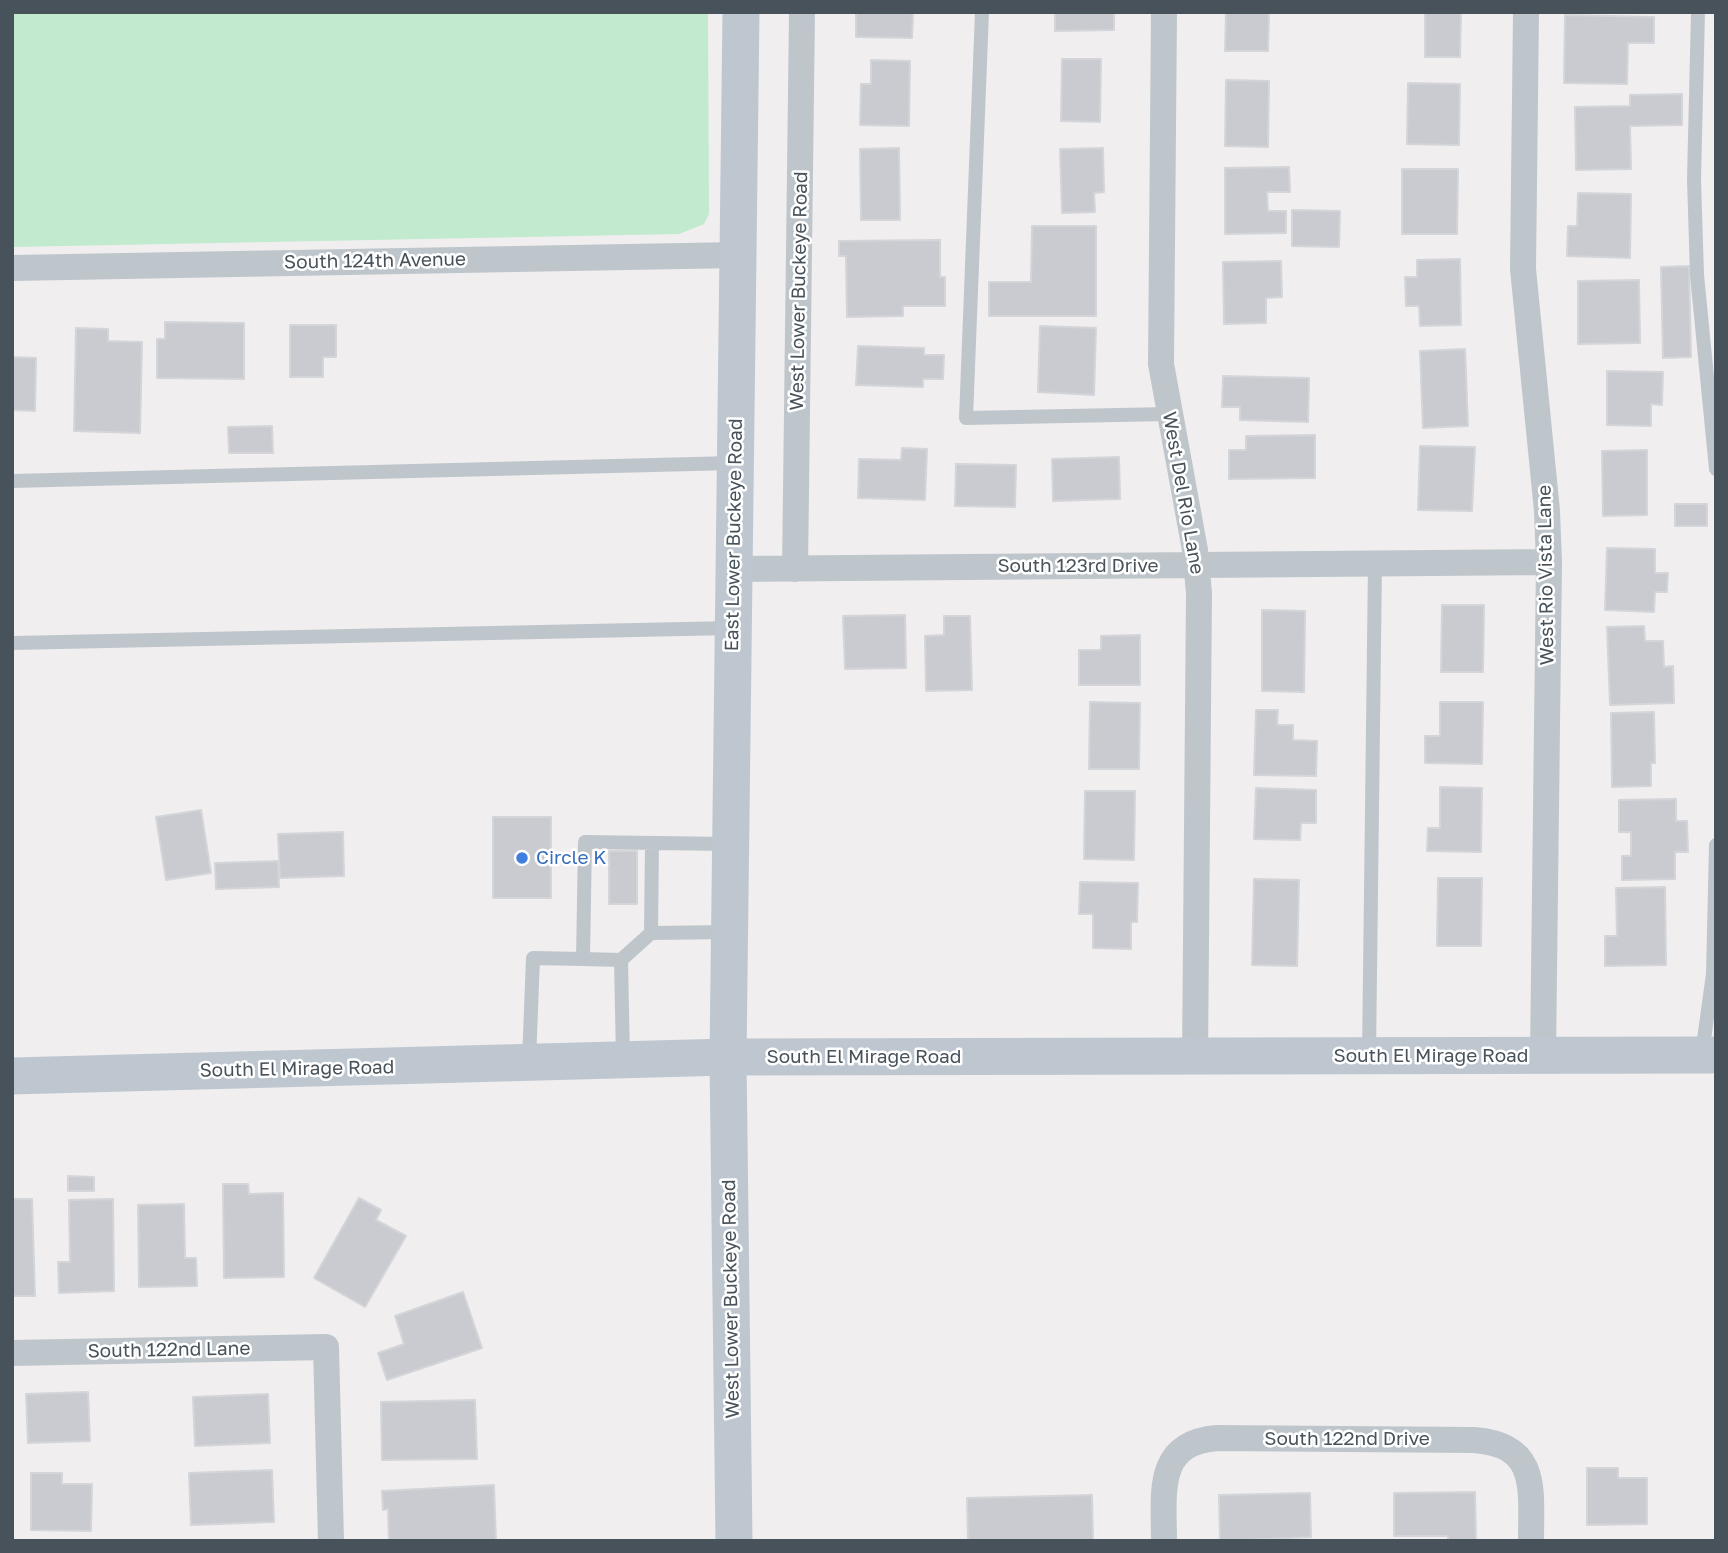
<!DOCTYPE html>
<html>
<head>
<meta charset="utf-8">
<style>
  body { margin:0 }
  #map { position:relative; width:1728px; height:1553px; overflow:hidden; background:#f1eeef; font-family:"Golos Text",sans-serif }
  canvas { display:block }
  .frame { position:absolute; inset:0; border:14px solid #48525a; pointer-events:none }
</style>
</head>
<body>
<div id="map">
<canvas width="1728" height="1553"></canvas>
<div class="frame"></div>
</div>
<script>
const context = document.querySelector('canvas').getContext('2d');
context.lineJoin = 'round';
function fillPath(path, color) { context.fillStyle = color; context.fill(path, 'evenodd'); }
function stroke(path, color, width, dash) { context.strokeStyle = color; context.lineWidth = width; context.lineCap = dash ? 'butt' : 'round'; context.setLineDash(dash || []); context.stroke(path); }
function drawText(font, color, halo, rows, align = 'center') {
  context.font = font + ' "Golos Text",sans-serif'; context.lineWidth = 5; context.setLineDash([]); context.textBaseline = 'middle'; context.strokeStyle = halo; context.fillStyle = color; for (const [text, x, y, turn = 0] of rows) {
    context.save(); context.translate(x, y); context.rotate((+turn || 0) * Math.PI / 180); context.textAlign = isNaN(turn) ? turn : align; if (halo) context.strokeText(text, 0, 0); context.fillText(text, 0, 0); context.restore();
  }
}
fillPath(new Path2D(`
  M12 12H708L709 214 704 224 679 234 12 247Z`), '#c1eacf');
const building = new Path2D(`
  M856 12H913L912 38 856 37Z
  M1055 12H1114V30L1055 31Z
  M1226 12H1269L1268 51H1225Z
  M1425 12H1461L1460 57H1425Z
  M1565 15 1654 17V43H1628L1627 84 1564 83Z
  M1062 59H1101L1100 122 1061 121Z
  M871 60 910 61 909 126 860 125 861 84H871Z
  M1226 80 1269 81 1268 147 1225 146Z
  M1408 83 1460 84 1459 145 1407 144Z
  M1682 94V125L1630 126 1631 169 1576 170 1575 107 1630 106V95Z
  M899 148 900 220H861L860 149Z
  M1103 148 1104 192 1094 193 1095 212 1062 213 1060 149Z
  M1289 167 1290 192H1267L1268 211H1286V233L1225 234V168Z
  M1402 169H1458L1457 234H1402Z
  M1578 193 1631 194 1630 258 1567 256 1568 226H1577Z
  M1292 210 1340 211 1339 247 1292 246Z
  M1032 226H1096V316H989V282H1031Z
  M940 240V277H945V306H903V316L847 317 846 256H839V241Z
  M1460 259 1461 325 1420 326 1419 306H1406L1405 277H1417V260Z
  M1281 261 1282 297 1266 298V323L1224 324 1223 262Z
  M1689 266 1691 357 1663 358 1661 267Z
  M1639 280 1640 343 1578 344V281Z
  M165 322 244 323V379L157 378V339H165Z
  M290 325H336V357H323V377H290Z
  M1040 326 1096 328 1094 395 1038 392Z
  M76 328 108 329V341L142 342 140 433 74 431Z
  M858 346 924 348V355H944L943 379H923V387L856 385Z
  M1465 349 1468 426 1423 428 1420 351Z
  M12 357 36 358 35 411 12 410Z
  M1607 371 1663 372 1662 405 1651 404V426L1607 425Z
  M1223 376 1309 378 1308 422 1240 420V407H1222Z
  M272 426 273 453H229L228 427Z
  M1315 435V478L1229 479V450H1246V436Z
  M1420 446 1475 447 1472 511 1418 510Z
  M902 448 927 449 925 500 858 498 859 459 901 460Z
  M1647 450V515L1603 516 1602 451Z
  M1119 457 1120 499 1053 501 1052 459Z
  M956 464 1016 465 1015 507 955 506Z
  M1675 504H1707V526H1675Z
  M1607 548 1655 549V573H1668L1667 592H1655L1654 612 1605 610Z
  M1442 605H1484L1483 672H1441Z
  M1262 610 1305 611 1304 692 1262 691Z
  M905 615 906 668 845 669 843 616Z
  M944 616H970L972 690 926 691 925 636 944 635Z
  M1644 626 1645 641H1663L1664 667 1673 666 1674 703 1610 705 1607 627Z
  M1140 635V685H1079V650H1101V636Z
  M1090 702 1140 703 1139 769H1089Z
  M1440 702H1483L1482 764 1425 763V736H1440Z
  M1256 710H1278L1277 725H1293V740L1317 741 1316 776 1254 775Z
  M1654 712 1655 763H1651V786L1612 787 1611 713Z
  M1440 787 1482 788 1481 852 1427 851 1428 828H1440Z
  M1256 788 1316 790V823H1301L1300 840 1254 839Z
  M1085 791H1135L1134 860 1084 859Z
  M1676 799V821H1687L1688 852H1675V879L1622 880V856H1631V832H1619V800Z
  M201 810 211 873 166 880 156 817Z
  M493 817H551V898H493Z
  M343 832 344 876 280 878 278 834Z
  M609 851H637V904H609Z
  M278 861 279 887 216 889 215 863Z
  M1438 878H1482L1481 946H1437Z
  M1254 879 1299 880 1297 966 1252 965Z
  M1080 882 1138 883 1137 922H1131V949L1093 948V914H1079Z
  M1665 887 1666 965 1605 966V936H1617L1616 888Z
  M68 1176 94 1177V1191H68Z
  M223 1184H248L249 1194 283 1193 284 1277 224 1278Z
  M359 1198 381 1210 376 1220 406 1236 365 1307 314 1278Z
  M12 1199H32L35 1296H12Z
  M113 1199 114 1291 59 1293 58 1262H70L69 1200Z
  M184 1204 185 1258H196L197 1286 139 1287 138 1205Z
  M463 1292 482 1348 387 1380 378 1353 404 1344 395 1316Z
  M88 1392 90 1441 28 1443 26 1394Z
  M268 1394 270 1443 195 1446 193 1397Z
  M475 1400 477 1459 382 1460 381 1402Z
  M1587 1468H1618V1478H1647V1524L1587 1525Z
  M272 1470 274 1522 191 1525 189 1473Z
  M31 1473H62V1484H92L91 1531 31 1530Z
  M494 1485 496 1541H389L388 1509 383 1510 382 1491Z
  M1475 1492 1476 1541H1448V1536H1394V1493Z
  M1310 1493 1311 1537 1220 1541 1219 1495Z
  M1092 1495 1093 1541H968L967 1498Z`);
fillPath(building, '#c9cbd0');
stroke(building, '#d3d5d9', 2);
stroke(new Path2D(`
  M982 12 966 418 1169 414
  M1698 12 1694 179 1697 275 1716 469
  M12 481 734 463
  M12 643 732 628
  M651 933 729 932
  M621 960 651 933 652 843
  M1702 1054 1713 974 1716 845
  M1369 1055 1375 563
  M623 1058 621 960 583 959 585 842 729 844
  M529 1061 533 958 583 959`), '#bec6cc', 14);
stroke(new Path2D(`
  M1164 12 1161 364 1195 550 1199 593 1195 1057
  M1526 12 1523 269 1547 511 1549 562 1543 1056
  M12 268 739 255
  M733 569 1549 562
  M795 569 802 12
  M12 1353 326 1347 331 1541
  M1164 1541C1164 1493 1155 1443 1217 1438L1474 1440C1539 1445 1531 1488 1531 1541`), '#bec6cc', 26);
stroke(new Path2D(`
  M12 1076 728 1057 1716 1055
  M734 1541 728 1057 741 12`), '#bec7d0', 37);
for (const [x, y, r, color] of [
  [522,858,7,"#3f7fe0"]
]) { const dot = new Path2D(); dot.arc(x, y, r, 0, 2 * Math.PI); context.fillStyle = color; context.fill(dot); stroke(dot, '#fff', 2.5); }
drawText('19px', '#48525a', '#fff', [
  ["South 124th Avenue",375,261,-1],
  ["West Lower Buckeye Road",799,291,-89],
  ["West Del Rio Lane",1183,493,80],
  ["East Lower Buckeye Road",734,535,-89],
  ["South 123rd Drive",1078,566],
  ["West Rio Vista Lane",1546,575,-91],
  ["South El Mirage Road",1431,1056],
  ["South El Mirage Road",864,1057],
  ["South El Mirage Road",297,1069,-1],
  ["West Lower Buckeye Road",731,1299,-91],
  ["South 122nd Lane",169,1350,-1],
  ["South 122nd Drive",1347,1439]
]);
drawText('19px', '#366cbe', '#fff', [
  ["Circle K",536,858]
], 'left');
</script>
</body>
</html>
